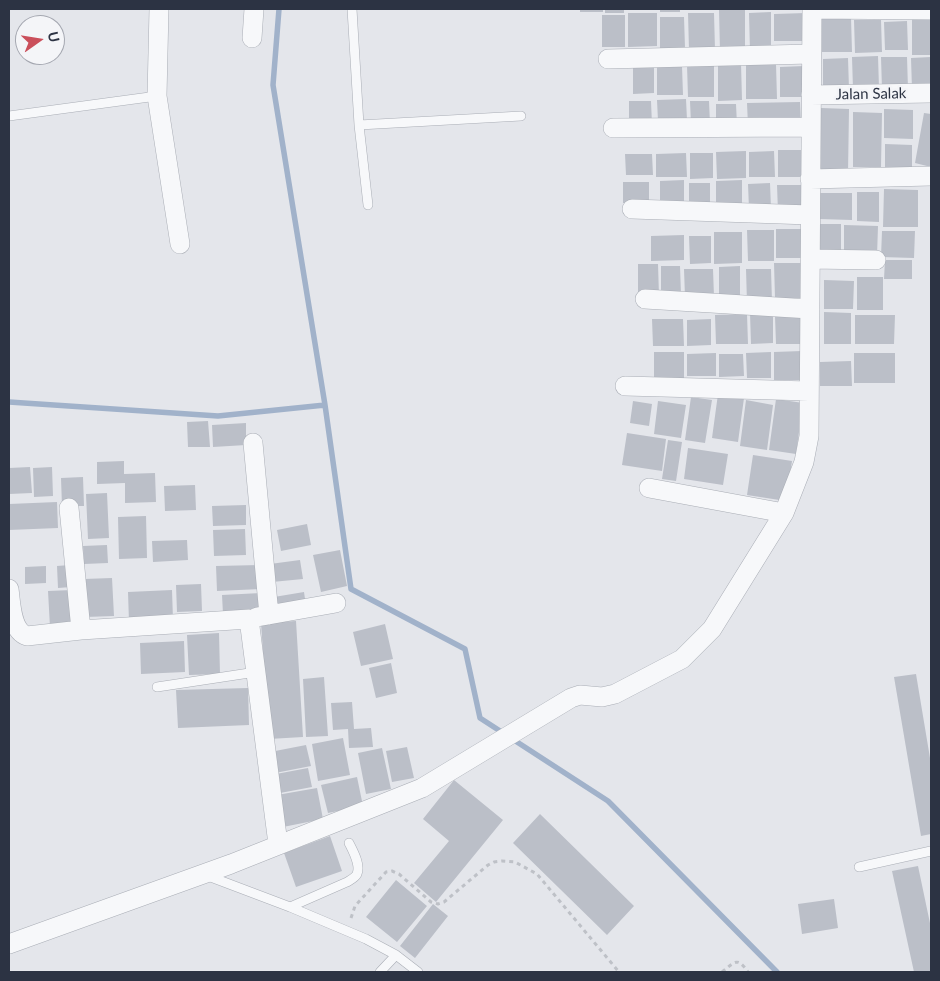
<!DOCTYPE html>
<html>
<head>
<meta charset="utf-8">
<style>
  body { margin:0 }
  #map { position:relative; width:940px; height:981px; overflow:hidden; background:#e4e6eb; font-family:Lato,sans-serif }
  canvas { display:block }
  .frame { position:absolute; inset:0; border:10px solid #2c3343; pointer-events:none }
  .north { position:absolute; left:15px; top:15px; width:50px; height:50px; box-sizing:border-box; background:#f4f5f8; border:1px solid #a4a7b0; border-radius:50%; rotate:77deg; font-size:14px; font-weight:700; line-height:20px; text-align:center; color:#2c3343 }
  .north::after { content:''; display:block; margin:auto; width:18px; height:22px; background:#ca4f5b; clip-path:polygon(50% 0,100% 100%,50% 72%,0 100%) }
</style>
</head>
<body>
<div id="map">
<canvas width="940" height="981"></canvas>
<div class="frame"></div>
<div class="north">U</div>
</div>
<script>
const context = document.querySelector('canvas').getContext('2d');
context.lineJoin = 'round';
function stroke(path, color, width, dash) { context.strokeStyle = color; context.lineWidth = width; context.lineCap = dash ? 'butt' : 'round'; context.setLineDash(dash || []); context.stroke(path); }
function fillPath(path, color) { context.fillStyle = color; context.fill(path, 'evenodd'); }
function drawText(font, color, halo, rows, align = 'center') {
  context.font = font + ' Lato,sans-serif'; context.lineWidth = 5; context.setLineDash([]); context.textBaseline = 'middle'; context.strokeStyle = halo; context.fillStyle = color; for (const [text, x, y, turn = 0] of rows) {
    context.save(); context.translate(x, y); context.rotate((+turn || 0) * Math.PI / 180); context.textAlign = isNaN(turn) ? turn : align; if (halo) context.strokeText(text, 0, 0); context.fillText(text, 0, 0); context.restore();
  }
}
stroke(new Path2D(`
  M279 9 273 85 325 405 351 589 465 649 480 718 608 801 777 972
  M9 402 218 416 325 405`), '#a1b2ca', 5.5);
fillPath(new Path2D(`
  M580 9H603V12H580Z
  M605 9H624V13H605Z
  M660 9H680V12H660Z
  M719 9H745V51H720Z
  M771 12V51H750L749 13Z
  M628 13H657V46L628 47Z
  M688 13H714L715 50H689Z
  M806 13V41H774V14Z
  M602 15H625V47H602Z
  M660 17H684L685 48H660Z
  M822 17H851L852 52H822Z
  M912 18H931V55H912Z
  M854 20H881L882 52 855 53Z
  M907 21 908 50H885L884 22Z
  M878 56 879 88 853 89 852 57Z
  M881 57H907L908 89H882Z
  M931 57V89H912L911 58Z
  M848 58 849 89 823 90V59Z
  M633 63H654V93L633 94Z
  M718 63H741L742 100 718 101Z
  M746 64H776L777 99H746Z
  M687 65H714V97H688Z
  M657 66H682L683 95H657Z
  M804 66V97H780V67Z
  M686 99 687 120 658 121 657 100Z
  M629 101H651L652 125H629Z
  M690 101H709L710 124H691Z
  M800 102 801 125 748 126 747 103Z
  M716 104H736L737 125H716Z
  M821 108 849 109 848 173 820 172Z
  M884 109 913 110V139L884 138Z
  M853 112 882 113 881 167H853Z
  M924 113 931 114V167L915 163Z
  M885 144 912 145V170H885Z
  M778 150H805L806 177H778Z
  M746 151V178L717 179 716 152Z
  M774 151 775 177H749V152Z
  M686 153 687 177H656V154Z
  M690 153H713V178L690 179Z
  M625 154H652L653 175H626Z
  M684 180V209H660V181Z
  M742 180V207H716V181Z
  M623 182H649V203H623Z
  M689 183H710V208H689Z
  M770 183 771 209H749L748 184Z
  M777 185H806L807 211 778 212Z
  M884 189 918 190V227H883Z
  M857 192H879V222L857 221Z
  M820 193H852V220L819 219Z
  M820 224H841V252H820Z
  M844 225 878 226 877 256 844 255Z
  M776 229H804V258H776Z
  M747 230H774V261H748Z
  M882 231H915L914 258 881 257Z
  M714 232H742V263L714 264Z
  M684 235V260L651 261V236Z
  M689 236H711V263L690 264Z
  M885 260H912V279H884Z
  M774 263H804L805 298H775Z
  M638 264H658L659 296H638Z
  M661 266H680L681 295 661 296Z
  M740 266V298H719V267Z
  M684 269H713L714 297H685Z
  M746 269H771L772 302 747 303Z
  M857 277H883V310H857Z
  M824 280 854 281 853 309H824Z
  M824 312 851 313V344H824Z
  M750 313H773V343L751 344Z
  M747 314 748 344H716L715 315Z
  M855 315H895L894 344H855Z
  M775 316H801L802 344H776Z
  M652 319H683L684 346H653Z
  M711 319V345L687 346V320Z
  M802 351V380H774V352Z
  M654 352H684V380H654Z
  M771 352V378H747L746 353Z
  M716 353V376H687V354Z
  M854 353H895V383H854Z
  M719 354H743L744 376 719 377Z
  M851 361 852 386H820V362Z
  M718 394 744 398 738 442 712 438Z
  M691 397 712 400 705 443 685 440Z
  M776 399 803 403 796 454 769 450Z
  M746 400 773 405 767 450 740 446Z
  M633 401 652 404 649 426 630 423Z
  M658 401 686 405 681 438 654 434Z
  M208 421 210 447H188L187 422Z
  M246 423V445L213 447 212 425Z
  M627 433 666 439 662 471 622 465Z
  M668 440 682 442 676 481 662 479Z
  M688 448 728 454 723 485 684 479Z
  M753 455 792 461 786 501 747 495Z
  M124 461V474L155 473 156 502 125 503V483L97 484V462Z
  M30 467 32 493 9 494V468Z
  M52 467 53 496 34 497 33 468Z
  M83 477 84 506H62L61 478Z
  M195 485 196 510 165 511 164 486Z
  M107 493 109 538 88 539 86 494Z
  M57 502 58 528 9 530V504Z
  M246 505V525L213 526 212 506Z
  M146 516 147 558 119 559 118 517Z
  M307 524 311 545 281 551 277 530Z
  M245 529 246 555 214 556 213 530Z
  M187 540 188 560 153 562 152 541Z
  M107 545 108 563 84 564 83 546Z
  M340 550 347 586 321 592 313 555Z
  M300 560 303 579 272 582 270 564Z
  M70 565 71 587 58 588 57 566Z
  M260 565 261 589 217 591 216 566Z
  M46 566V583L25 584V567Z
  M112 578 114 616 85 617 84 579Z
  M201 584 202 611 177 612 176 585Z
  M72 590 74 626 50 627 48 591Z
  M172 590 173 620 129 622 128 592Z
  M304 592 306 606 277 612 274 597Z
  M261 593V613L223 614 222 595Z
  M296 621 303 737 269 739 261 623Z
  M385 624 393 659 361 666 353 632Z
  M219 633 220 674 189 675 187 635Z
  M184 641 185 672 141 674 140 643Z
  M391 663 397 693 376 698 369 668Z
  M916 674 931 764V834L921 836 894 677Z
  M324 677 328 736 306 737 303 679Z
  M248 688 249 725 178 728 176 690Z
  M352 702 354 729 371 728 373 747 349 748 348 729 333 730 331 703Z
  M343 738 350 775 318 781 312 744Z
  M306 745 311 766 275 773 270 752Z
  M407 747 414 778 392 782 386 751Z
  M382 748 391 789 366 794 358 753Z
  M308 768 312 787 280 793 276 774Z
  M357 777 363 806 328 813 321 785Z
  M454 780 503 820 436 902 414 883 449 841 423 819Z
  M317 788 323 819 283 827 277 795Z
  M540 814 634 906 607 935 513 843Z
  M330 836 342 871 296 887 284 853Z
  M918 866 931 928V972H914L892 871Z
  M396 880 427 906 397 942 366 917Z
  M834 899 838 928 802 934 798 904Z
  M433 904 448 916 415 958 400 946Z`), '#bbbfc8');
const lane = new Path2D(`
  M352 9 359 125 368 205
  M9 116 157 96
  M359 125 521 116
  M157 687 256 672
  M859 867 931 851
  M208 876 290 907 366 939 396 955 418 972
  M290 907 347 882C350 880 355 878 357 874 361 865 353 851 349 843
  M380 972 396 955`);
const street = new Path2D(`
  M159 9 157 96 180 244
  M252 38 254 9
  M608 59 811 54
  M811 95 931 93
  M613 128 811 127
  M810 179 931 176
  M632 209 810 215
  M810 259 876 260
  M645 299 810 309
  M625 386 809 391
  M253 443 269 615
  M649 488 784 513
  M69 508 81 630 249 619 278 844
  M9 589C11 603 11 631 27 636L81 630
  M257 617 336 603
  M9 944 231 864 422 788 571 698 580 695 602 697 615 694 682 659 712 629 784 513 804 462 809 436 812 9 931 10`);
stroke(lane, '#a9adb5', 10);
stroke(street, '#a9adb5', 20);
stroke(new Path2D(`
  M351 918 355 906 386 872 392 871 399 874 431 902 438 904 444 902 488 865 494 862 502 861 515 862 537 874 619 972
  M722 972C735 962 737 956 748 972`), '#bec1c7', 3, [4, 4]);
stroke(lane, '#f7f8fa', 9);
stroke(street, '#f7f8fa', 19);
drawText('15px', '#2c3343', '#f4f5f8', [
  ["Jalan Salak",871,94,-1]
]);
</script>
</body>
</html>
